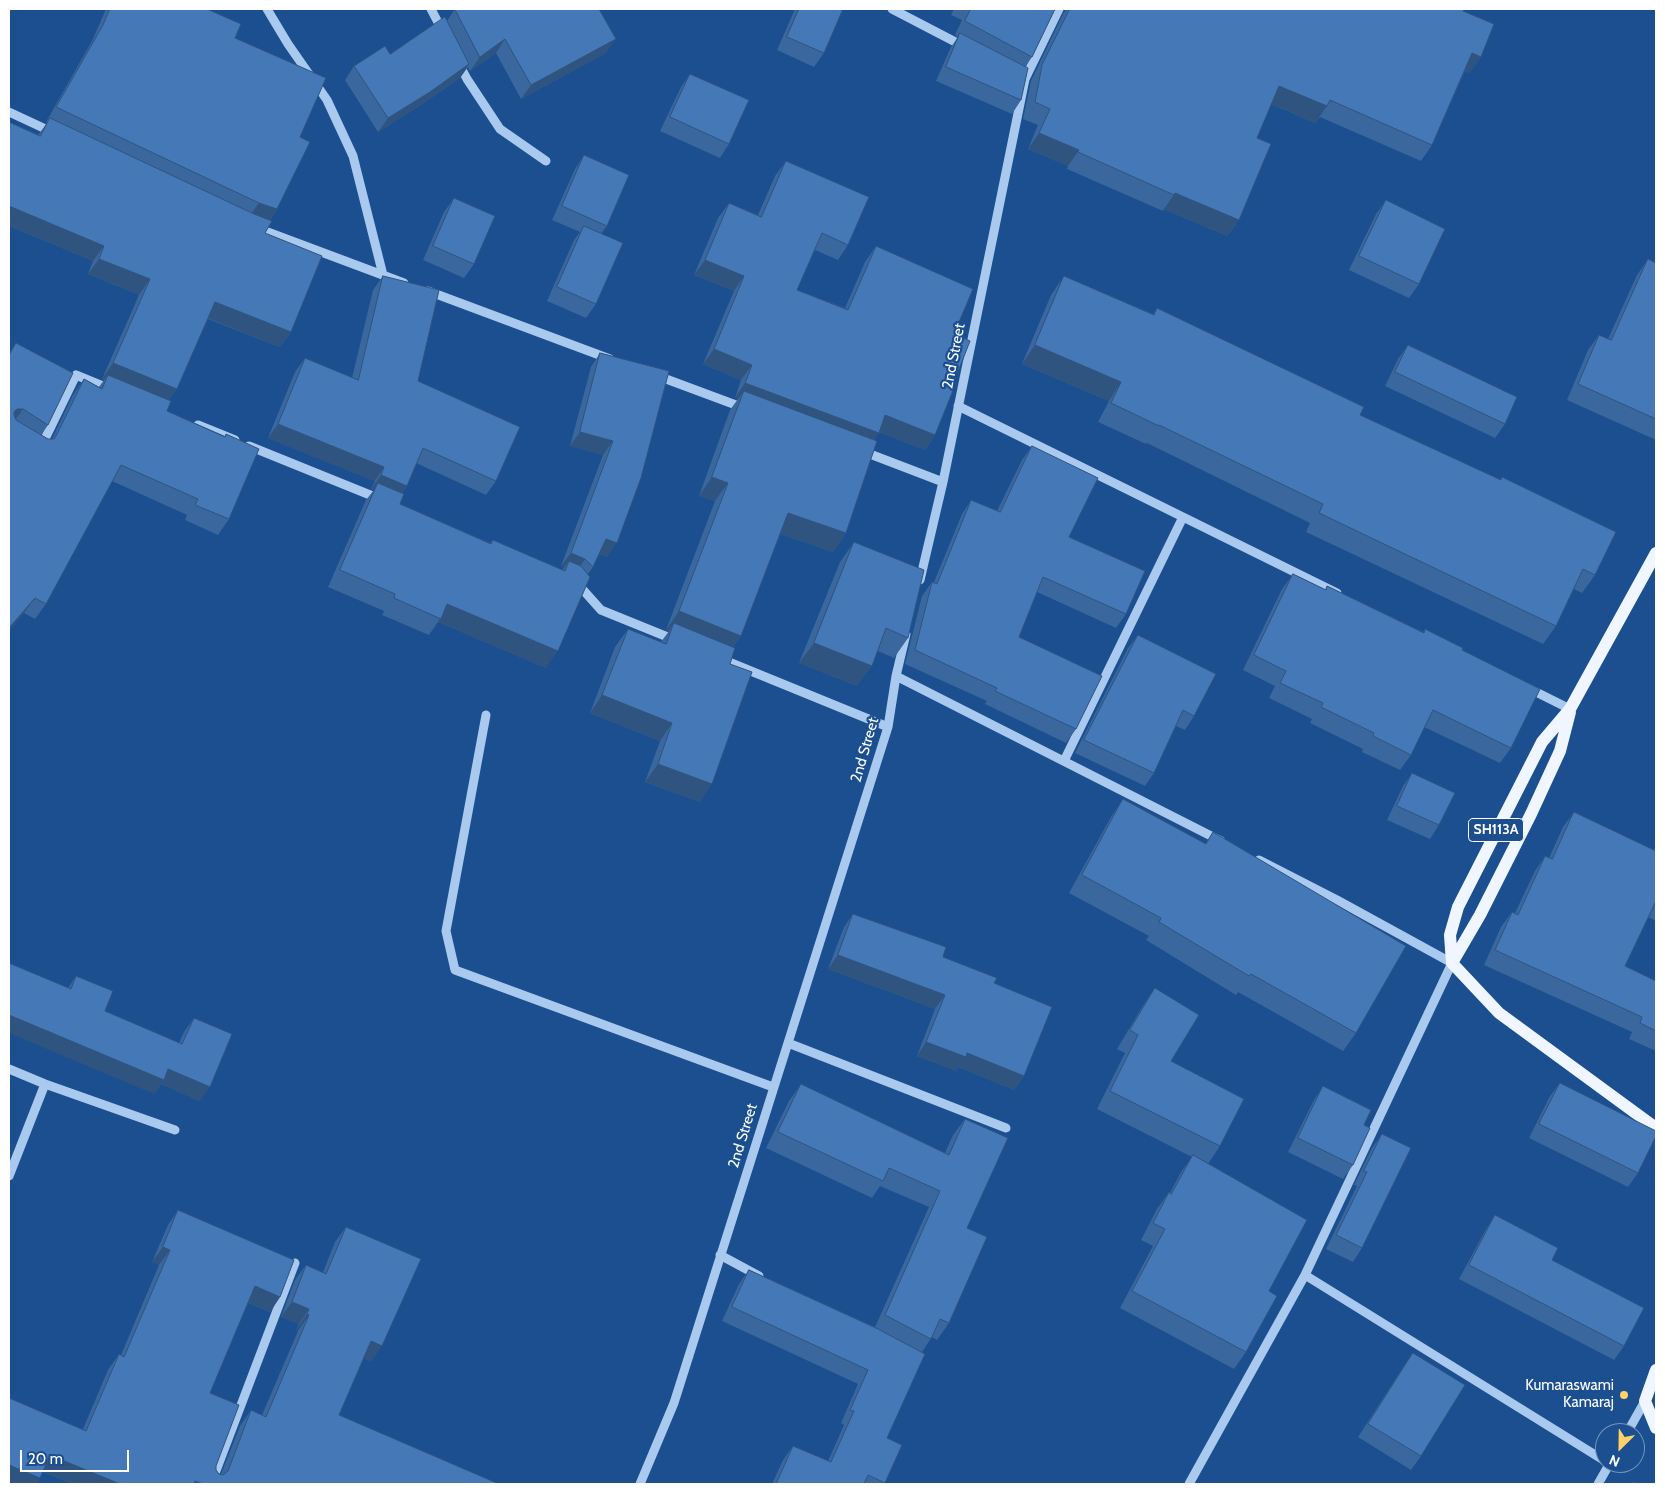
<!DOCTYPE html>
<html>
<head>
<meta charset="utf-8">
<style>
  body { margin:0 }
  #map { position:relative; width:1665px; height:1493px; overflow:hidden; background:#1b4f8f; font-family:Cabin,sans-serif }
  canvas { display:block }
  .frame { position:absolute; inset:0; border:10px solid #fff; pointer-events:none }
  .north { position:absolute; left:1595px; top:1423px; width:50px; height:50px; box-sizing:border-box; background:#1b4f8f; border:1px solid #7695bc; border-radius:50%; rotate:203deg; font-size:14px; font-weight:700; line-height:20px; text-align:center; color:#fff }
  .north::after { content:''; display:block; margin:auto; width:18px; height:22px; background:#ffd166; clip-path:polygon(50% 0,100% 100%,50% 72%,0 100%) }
  .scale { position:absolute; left:20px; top:1450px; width:109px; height:22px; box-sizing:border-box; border:2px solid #fff; border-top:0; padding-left:6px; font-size:15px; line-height:18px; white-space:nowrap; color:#fff; -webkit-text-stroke:4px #1b4f8f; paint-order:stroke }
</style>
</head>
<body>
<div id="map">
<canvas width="1665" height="1493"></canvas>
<div class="frame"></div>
<div class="north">N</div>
<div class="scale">20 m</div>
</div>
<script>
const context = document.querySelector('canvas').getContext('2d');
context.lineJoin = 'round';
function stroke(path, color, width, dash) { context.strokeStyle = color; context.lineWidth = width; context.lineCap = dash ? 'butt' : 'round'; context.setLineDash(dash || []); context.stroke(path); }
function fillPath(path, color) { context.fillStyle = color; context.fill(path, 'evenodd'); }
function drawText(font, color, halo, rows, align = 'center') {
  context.font = font + ' Cabin,sans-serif'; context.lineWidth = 4.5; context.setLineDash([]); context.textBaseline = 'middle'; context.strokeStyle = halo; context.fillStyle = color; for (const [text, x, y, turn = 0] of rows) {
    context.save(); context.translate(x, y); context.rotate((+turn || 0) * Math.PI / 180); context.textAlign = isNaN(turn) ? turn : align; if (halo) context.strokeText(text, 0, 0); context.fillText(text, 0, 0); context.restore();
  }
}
stroke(new Path2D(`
  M267 9 288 44 327 100 353 156 383 275
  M431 9 442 30
  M892 9 965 47
  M458 62 467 79 500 129 546 161
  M9 112 52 132
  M257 228 404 283
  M428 291 610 359
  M658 376 744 408
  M958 406 1337 593
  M198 425 235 440
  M249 446 380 499
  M41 447 76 375 110 389
  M862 451 943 482
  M920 580 943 482 1025 79 1059 9
  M576 582 601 610 675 640
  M719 658 888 727
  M896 676 1221 841
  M1528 688 1570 709
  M486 715 446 931 455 970 773 1087
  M1064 761 1183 517
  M788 1043 1006 1128
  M9 1069 45 1084 175 1130
  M9 1176 45 1084
  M720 1255 759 1276
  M1305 1275 1605 1461
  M1627 1433 1645 1401
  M211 1484 295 1263
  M640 1484 674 1403 888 727 896 676 906 634
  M1189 1484 1305 1275 1452 963 1337 900 1259 860
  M1598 1484 1610 1463`), '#a9c9ee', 9);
stroke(new Path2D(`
  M1656 553 1570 709 1542 742 1458 907 1450 935 1452 963 1499 1013 1656 1128
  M1452 963 1480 915 1531 814 1560 751 1570 712
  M1656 1370 1645 1401 1656 1428`), '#f0f6ff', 12);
fillPath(new Path2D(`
  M106 9H207L235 38 300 137 277 209 270 220 265 233 291 332 280 347 208 319 169 400 167 411 225 436 226 434 229 519 218 535 185 520 187 515 112 481 46 604 35 619 24 613 9 631V353L16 343 48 425 41 435 48 439H52L73 395 84 379 99 387 104 380 102 379 139 295 88 274 93 261 9 226V122L38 135 47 123 46 122 92 41Z
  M455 9 606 53 521 99 496 53 470 71 468 67 460 78 421 105 378 132 345 80 354 66 390 54 447 21Z
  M795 9H843L824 53 814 67 777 50Z
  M954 9H1055L1032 57 1025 67 1021 100 1012 114 936 81 951 47 958 37 955 35 962 20 951 15Z
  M1067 9H1464L1463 11 1481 57 1469 73 1465 71 1432 145 1421 161 1320 117 1315 123 1271 104 1257 138 1239 220 1227 236 1164 209 1163 211 1067 169 1068 166 1028 149 1038 125 1023 119 1031 81 1063 14Z
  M690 74 729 144 720 158 660 131 681 87Z
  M584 155 607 226 601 234 596 304 586 318 547 301 574 240 580 232 552 220 575 169Z
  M786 161 848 245 838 260 815 250 797 290 845 308 865 262 876 246 954 334 952 387 935 435 925 450 879 432 874 439 846 533 833 552 780 534 741 636 733 647 700 802 645 782 660 741 590 713 615 647 628 629 661 642 669 631 666 630 715 501 699 496 730 410 738 399 735 398 741 380 703 364 734 291 694 275 718 218 729 203 758 215 775 176Z
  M454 198 474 264 464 278 423 260 444 212Z
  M1386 200 1419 284 1409 298 1349 270 1376 214Z
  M1648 259 1656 263V440L1567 400 1588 350 1599 335 1608 339 1637 275Z
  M383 276 418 381 496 481 486 495 416 463 407 486 402 493 400 504 490 543 493 540 562 570 564 568 561 566 603 455 570 446 591 367 600 353 669 371 607 557 599 554 593 567 588 574 546 668 438 622 429 635 382 615 384 611 328 587 366 500 374 490 371 489 375 481 268 438 295 372 305 358 352 378 373 290Z
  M1064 276 1153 314 1157 308 1360 415 1500 480 1502 477 1595 575 1582 593 1574 589 1556 626 1543 644 1306 532 1310 523 1147 443 1146 444 1098 422 1109 401 1022 364 1051 295Z
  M1408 345 1505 424 1495 438 1385 386 1398 359Z
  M1032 446 1069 537 1126 614 1116 628 1037 592 1019 637 1076 729 1066 743 985 704 987 701 905 664 922 596 932 582H934L962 514 971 500 997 511 1022 460Z
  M854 542 908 638 894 658 878 651 857 686 799 663 840 562Z
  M1293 574 1325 590 1327 586 1423 632 1425 629 1462 650 1511 748 1500 763 1424 727 1411 755 1400 770 1362 752 1363 749 1310 723 1312 719 1269 698 1275 686 1243 670 1282 589Z
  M1138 635 1194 716 1185 730 1176 726 1154 773 1145 786 1075 753 1128 648Z
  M1412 773 1439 825 1430 839 1387 820 1403 786Z
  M1123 799 1205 844 1213 832 1356 1033 1343 1051 1238 992 1236 995 1146 940 1149 936 1069 893 1111 817Z
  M1574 812 1654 850 1656 846V921L1648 917 1625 966 1656 981V1051L1629 1039 1632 1032 1484 965 1501 927 1512 912 1515 913 1535 871 1545 856 1549 858 1563 827Z
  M853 914 943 957 994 983 1024 1076 1014 1090 958 1067 956 1071 917 1056 935 1009 828 969 844 927Z
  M76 976 105 1011 179 1043 184 1032 194 1018 200 1101 161 1084 154 1094 68 988Z
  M1155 988 1171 1061 1220 1146 1208 1164 1269 1291 1246 1352 1234 1369 1120 1308 1153 1246 1141 1240 1157 1209 1169 1192 1170 1193 1181 1172 1192 1157 1097 1109 1125 1053 1117 1049 1142 1007Z
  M1560 1083 1638 1173 1628 1187 1529 1138 1550 1096Z
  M801 1084 945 1153 953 1135 965 1119 967 1228 949 1323 937 1340 932 1337 922 1352 887 1438 885 1483 884 1484H772L783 1460 793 1446 828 1461 844 1425 841 1423 858 1384 722 1321 739 1284 749 1270 875 1327 929 1207 880 1186 872 1198 766 1148 789 1101Z
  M1323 1086 1364 1125 1353 1165 1343 1179 1288 1152 1314 1100Z
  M1382 1134 1362 1248 1353 1262 1326 1249 1357 1186 1354 1185 1372 1148Z
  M178 1210 280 1297 270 1312 248 1303 210 1393 216 1470 219 1474H221L240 1426 251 1410 262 1415 298 1331 296 1330 299 1324 281 1317 295 1280 306 1265 323 1272 335 1242 346 1227 371 1362 364 1358 339 1415 499 1484H73L43 1472 40 1478 36 1484H9L83 1429 108 1370 119 1354 121 1355 159 1265 152 1262 168 1225Z
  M1495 1215 1552 1260 1624 1346 1614 1360 1459 1279 1486 1229Z
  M1413 1353 1421 1456 1411 1470 1358 1437 1403 1367Z`), '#3a679d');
fillPath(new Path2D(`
  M505 39 496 53 470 71 480 57Z
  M616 39 606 53 521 99 531 85Z
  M1472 53 1481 57 1469 73 1461 70Z
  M469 64 460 78 421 105 378 132 388 118Z
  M1279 86 1327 106 1315 123 1267 102Z
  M1039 133 1079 150 1068 166 1028 149Z
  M1175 193 1239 220 1227 236 1164 209Z
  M259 203 277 209 266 225 248 218Z
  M9 206 104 246 93 261 9 226Z
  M99 259 150 279 139 295 88 274Z
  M705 260 744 276 734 291 694 275Z
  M215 302 291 332 280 347 205 317Z
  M1035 345 1121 382 1109 401 1022 364Z
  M714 349 752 365 741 380 703 364Z
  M113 363 177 389 166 405 108 375 104 380 102 379Z
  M745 383 879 433 868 448 744 391 738 399 735 398Z
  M17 409H23L12 424 14 412Z
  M885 415 935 435 925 450 874 430Z
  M278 424 384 467 375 481 268 438Z
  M580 432 613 441 603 455 570 446Z
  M381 475 407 486 397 499 378 483 374 490 371 489Z
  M712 477 728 483 715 501 699 496Z
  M788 513 846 533 833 552 774 532Z
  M606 539 617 543 607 557 596 553Z
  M571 553 585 559 576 572 569 561 564 568 561 566Z
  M35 598 24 613 9 631V628Z
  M447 604 558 651 546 668 438 622Z
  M679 611 741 636 727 655 674 623 669 631 666 630Z
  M814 643 872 666 857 686 799 663Z
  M602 695 672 723 660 741 590 713Z
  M658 764 712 784 700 802 645 782Z
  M838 955 945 995 935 1009 828 969Z
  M9 1015 168 1069 210 1087 200 1101 161 1084 154 1094 9 1033Z
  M926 1042 967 1053 1024 1076 1014 1090 958 1067 956 1071 917 1056Z
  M163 1247 170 1250 159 1265 152 1262Z
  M255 1286 280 1297 270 1312 244 1301Z
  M292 1302 309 1309 299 1324 281 1317Z
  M307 1314 309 1315 298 1331 296 1330Z
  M371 1341 382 1346 371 1362 360 1357Z
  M50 1455 120 1484H73L39 1470Z
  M9 1465 40 1478 36 1484H9Z
  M195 1481 203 1484H193Z`), '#305480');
const building = new Path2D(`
  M110 9H207L241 24 235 38 326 78 300 137 310 142 277 209 259 203 56 107 103 25Z
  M455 9H599L616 39 531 85 505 39 480 57Z
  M799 9H843L824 53 787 37Z
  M971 9H1055L1032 57 965 21Z
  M1070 9H1464L1463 11 1494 24 1481 57 1472 53 1432 145 1330 100 1327 106 1279 86 1257 138 1271 144 1239 220 1175 193 1174 195 1078 152 1079 150 1039 133 1050 109 1035 102 1042 65Z
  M445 17 469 64 430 92 388 118 354 66 385 46 390 54Z
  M960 33 1028 68 1021 100 946 67Z
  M690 74 749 100 729 144 670 117Z
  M50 118 254 214 272 221 265 233 322 256 291 332 215 302 177 389 113 363 150 279 99 259 104 246 9 206V122L40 136Z
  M584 155 629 175 607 226 562 206Z
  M786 161 869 197 848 245 822 233 797 290 848 310 876 246 973 289 954 334 970 341 952 387 954 388 935 435 885 415 879 433 745 383 752 365 714 349 744 276 705 260 729 203 761 217Z
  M454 198 495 216 474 264 433 246Z
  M1386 200 1445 229 1419 284 1359 256Z
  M584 226 623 243 596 304 557 287Z
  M1648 259 1656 263V419L1578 384 1599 335 1611 340Z
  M383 276 439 290 418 381 520 427 496 481 423 448 407 486 381 475 384 467 278 424 305 358 358 380Z
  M1064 276 1154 315 1157 308 1364 407 1360 415 1501 480 1502 477 1616 532 1595 575 1583 569 1556 626 1319 513 1323 504 1159 425V426L1111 403 1121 382 1035 345Z
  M16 343 73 373 48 425 23 409H17L14 412V415L16 420 48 439H54L56 436 84 379 102 389 108 375 171 401 167 411 225 437 226 434 259 449 229 519 195 505 198 499 121 465 46 604 35 598 9 628V356Z
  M1408 345 1517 397 1505 424 1395 372Z
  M600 353 669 371 641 478 617 543 606 539 593 567 585 559 571 553 613 441 580 432Z
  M744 391 877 441 846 533 788 513 741 636 679 611 728 483 712 477Z
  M1032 446 1098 478 1069 537 1145 571 1126 614 1043 577 1019 637 1102 676 1076 729 995 691 997 688 915 650 932 582 937 584 971 500 1000 512Z
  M378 483 404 494 400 504 491 544 493 540 565 571 569 561 581 566 590 577 558 651 447 604 441 619 394 598 395 594 340 570Z
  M854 542 924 570 908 638 886 628 872 666 814 643Z
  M1293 574 1326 590 1327 586 1424 633 1425 629 1463 648 1462 650 1540 689 1511 748 1433 710 1411 755 1373 736 1374 733 1321 707 1323 703 1280 683 1286 671 1254 655Z
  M674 623 735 648 730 664 752 672 712 784 658 764 672 723 602 695 628 629 666 644Z
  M1138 635 1216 674 1194 716 1183 710 1154 773 1084 740Z
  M1412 773 1455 793 1439 825 1397 806Z
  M1123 799 1206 844 1213 832 1406 946 1356 1033 1251 974 1249 976 1159 922 1161 918 1082 875Z
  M1574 812 1656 851V901L1625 966 1656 981V1031L1640 1023 1642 1017 1495 950 1512 912 1518 915 1545 856 1552 859Z
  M853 914 946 947 943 957 997 978 994 983 1052 1007 1024 1076 967 1053 966 1057 926 1042 945 995 838 955Z
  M9 963 71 989 76 976 113 991 105 1011 182 1044 194 1018 232 1034 210 1087 168 1069 164 1080 9 1015Z
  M1155 988 1199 1015 1171 1061 1244 1099 1220 1146 1110 1091 1138 1035 1130 1030Z
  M1560 1083 1656 1131V1136L1638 1173 1539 1124Z
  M801 1084 949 1155 965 1119 1008 1138 967 1228 987 1237 949 1323 940 1319 931 1339 885 1315 940 1191 889 1168 883 1181 778 1132Z
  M1323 1086 1371 1110 1364 1125 1370 1128 1353 1165 1298 1138Z
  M1382 1134 1411 1148 1362 1248 1336 1235 1367 1172 1364 1171Z
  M1193 1155 1307 1220 1269 1291 1277 1296 1246 1352 1132 1291 1165 1229 1153 1223 1169 1192 1171 1194Z
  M178 1210 294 1260 280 1297 255 1286 210 1393 239 1405 216 1466V1470L219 1474 223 1475 228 1471 251 1410 266 1417 309 1315 307 1314 309 1309 292 1302 306 1265 326 1274 346 1227 421 1259 382 1346 371 1341 339 1415 499 1484H203L195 1481 194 1484H120L50 1455 40 1478 9 1465V1398L86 1431 119 1354 124 1357 170 1250 163 1247Z
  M1495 1215 1558 1248 1552 1260 1644 1308 1624 1346 1469 1265Z
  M749 1270 878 1329 925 1354 887 1438 902 1445 885 1483 868 1475 864 1484H776L793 1446 831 1462 854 1411 850 1410 868 1370 732 1307Z
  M1413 1353 1465 1385 1421 1456 1368 1424Z
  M1634 1482 1638 1484H1632Z`);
fillPath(building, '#4478b7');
stroke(building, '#305480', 1);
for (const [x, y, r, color] of [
  [1624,1395,5,"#ffd166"]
]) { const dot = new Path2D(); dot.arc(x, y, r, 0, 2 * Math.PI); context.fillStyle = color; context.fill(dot); stroke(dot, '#1b4f8f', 2); }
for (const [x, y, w] of [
  [1496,830,55]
]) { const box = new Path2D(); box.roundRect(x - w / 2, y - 11.5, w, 23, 4); context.fillStyle = '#1b4f8f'; context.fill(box); stroke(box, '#fff', 1); }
drawText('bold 14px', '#fff', null, [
  ["SH113A",1496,830]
]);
drawText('15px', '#fff', '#1b4f8f', [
  ["2nd Street",954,356,-79],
  ["2nd Street",865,750,-74],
  ["2nd Street",743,1136,-73]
]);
drawText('15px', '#fff', '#1b4f8f', [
  ["Kumaraswami",1614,1386],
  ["Kamaraj",1614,1403]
], 'right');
</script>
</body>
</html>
